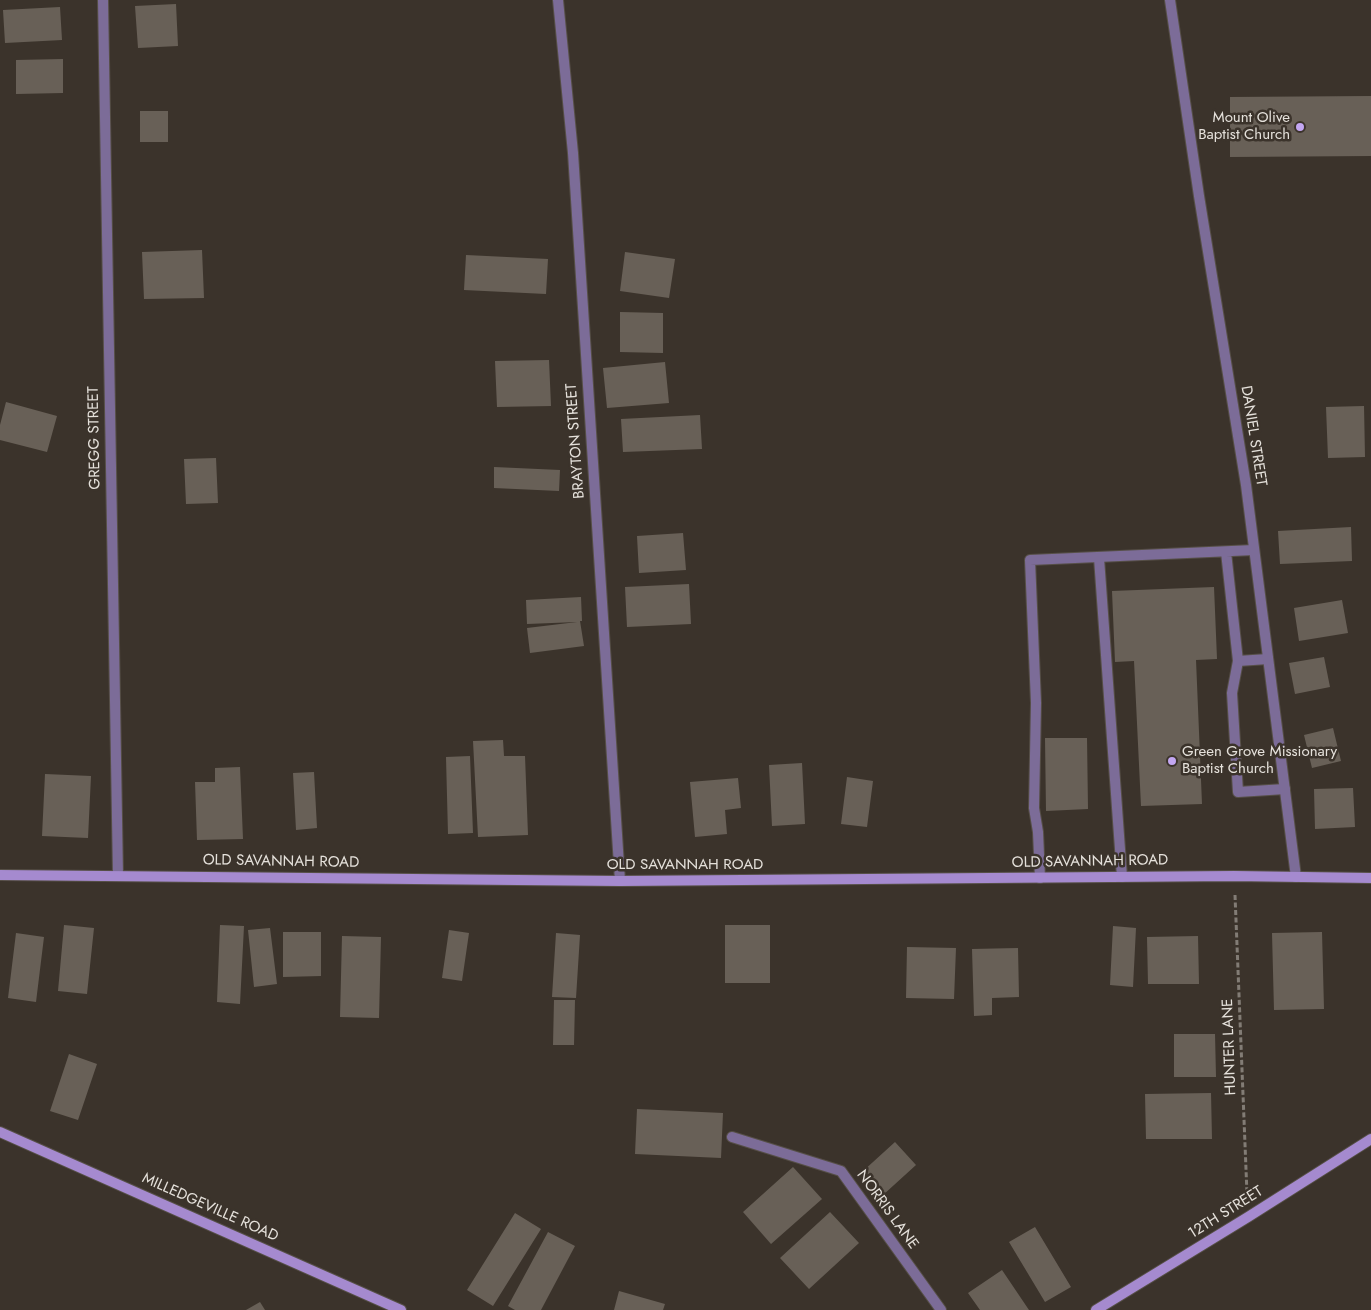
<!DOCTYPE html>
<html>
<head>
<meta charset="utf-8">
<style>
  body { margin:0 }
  canvas { display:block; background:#3b332b }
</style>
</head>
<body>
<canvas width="1371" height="1310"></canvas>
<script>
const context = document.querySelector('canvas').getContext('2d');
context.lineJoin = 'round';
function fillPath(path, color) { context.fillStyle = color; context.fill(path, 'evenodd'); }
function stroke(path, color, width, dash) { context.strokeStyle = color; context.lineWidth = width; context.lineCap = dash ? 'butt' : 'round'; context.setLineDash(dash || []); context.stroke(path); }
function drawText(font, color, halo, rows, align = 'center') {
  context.font = font + ' Jost,sans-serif'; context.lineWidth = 5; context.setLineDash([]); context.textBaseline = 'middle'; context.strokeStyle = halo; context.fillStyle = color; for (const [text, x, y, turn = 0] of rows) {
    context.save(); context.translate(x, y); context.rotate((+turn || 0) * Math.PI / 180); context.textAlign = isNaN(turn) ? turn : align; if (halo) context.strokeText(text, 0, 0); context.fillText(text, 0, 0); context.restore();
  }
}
fillPath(new Path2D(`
  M176 4 178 46 138 48 135 6Z
  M60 7 62 40 5 43 3 10Z
  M63 59V93L16 94V60Z
  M1371 96V156L1230 157V97Z
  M140 111H168V142H140Z
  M202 250 204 298 144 299 142 252Z
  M625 252 675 259 669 298 620 291Z
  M466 255 548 259 546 294 464 290Z
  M620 312 663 313V353L620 352Z
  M549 360 551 406 497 407 495 361Z
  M665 362 669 403 607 408 603 368Z
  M6 402 57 416 47 452 0 440V425Z
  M1364 406 1365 457 1328 458 1326 407Z
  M700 415 702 449 623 452 621 419Z
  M216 458 218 503 186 504 184 459Z
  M494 467 560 470 559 491 494 488Z
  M1351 527 1352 561 1280 564 1278 531Z
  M683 533 686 570 639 573 637 536Z
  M689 584 691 624 627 627 625 587Z
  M1214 587 1217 659 1196 660 1202 804 1141 806 1134 661 1115 662 1112 591Z
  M581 597 582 621H580L584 646 530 653 527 628 577 622 527 624 526 600Z
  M1342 600 1348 633 1299 641 1294 608Z
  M1324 657 1330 687 1295 694 1289 663Z
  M1333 728 1341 761 1312 768 1304 735Z
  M1045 738H1087L1088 809 1046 811Z
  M503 740 504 756H525L528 835 478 837 473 741Z
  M470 756 473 833 448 834 446 757Z
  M802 763 805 824 772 826 769 765Z
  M240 767 243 839 197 840 195 782H215V768Z
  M314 772 317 828 296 830 293 773Z
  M45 774 91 776 88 838 42 836Z
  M847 777 873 781 867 827 841 824Z
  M738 778 741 808 725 810 727 834 695 837 690 782Z
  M1353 788 1355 827 1315 829 1314 789Z
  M64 925 94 928 87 994 58 991Z
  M220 925 244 926 240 1004 217 1002Z
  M725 925H770V983H725Z
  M1113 926 1136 928 1133 987 1110 985Z
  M270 928 277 984 254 987 248 930Z
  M449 930 469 933 462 981 442 978Z
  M283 932H321V976L283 977Z
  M1322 932 1324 1009 1274 1010 1272 933Z
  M16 933 44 937 36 1002 8 998Z
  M556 933 580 935 576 998 552 997Z
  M342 936 381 937 379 1018 340 1017Z
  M1198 936 1199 984H1148L1147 937Z
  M907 947 956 948 954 999 906 998Z
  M1018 948 1019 997 992 998V1015L974 1016 972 949Z
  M554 1000H575L574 1045H553Z
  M1174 1034H1215L1216 1077H1174Z
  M69 1054 97 1064 78 1120 50 1111Z
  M1211 1093 1212 1139H1146L1145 1094Z
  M637 1109 723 1113 721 1158 635 1154Z
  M895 1142 916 1165 883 1195 862 1172Z
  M793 1167 822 1199 771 1244 743 1212Z
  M830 1212 859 1243 809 1289 780 1258Z
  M515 1213 541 1229 493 1306 467 1290Z
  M1035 1227 1071 1287 1045 1302 1009 1242Z
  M548 1232 575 1246 541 1310H515L508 1306Z
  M1002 1270 1029 1310H980L968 1293Z
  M619 1291 665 1304 663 1310H614Z
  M260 1302 265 1310H246Z`), '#686057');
const lane = new Path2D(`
  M1226 552 1238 661 1232 693 1238 792 1285 789
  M1099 558 1122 877
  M1238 661 1268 659
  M1040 878 1038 832 1034 808 1036 703 1030 560 1254 550`);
const street = new Path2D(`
  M103 0 118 876
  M558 0 573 153 620 881
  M1170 0 1199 196 1246 485 1296 877
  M732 1137 841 1171 941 1310`);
const secondary = new Path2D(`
  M0 875 620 881 1234 876 1371 878
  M0 1132 401 1310
  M1096 1310 1248 1217 1371 1139`);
stroke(lane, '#564f47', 12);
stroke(street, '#564f47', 12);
stroke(secondary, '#564f47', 12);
stroke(new Path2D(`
  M1235 895 1247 1194`), '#827c75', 3, [5, 2.5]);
stroke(lane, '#7c6c98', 10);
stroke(street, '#7c6c98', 10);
stroke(secondary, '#a58acf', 10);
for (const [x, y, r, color] of [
  [1300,127,5,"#c3a7f2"],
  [1172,761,5,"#c3a7f2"]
]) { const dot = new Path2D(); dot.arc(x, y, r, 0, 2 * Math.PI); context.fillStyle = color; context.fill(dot); stroke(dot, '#3b332b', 2); }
drawText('15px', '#e5e1db', '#3b332b', [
  ["Mount Olive",1290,118],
  ["Baptist Church",1290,135],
  ["Green Grove Missionary",1182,752,"left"],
  ["Baptist Church",1182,769,"left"]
], 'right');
drawText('15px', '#e5e1db', '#3b332b', [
  ["DANIEL STREET",1253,436,81],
  ["GREGG STREET",95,438,-91],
  ["BRAYTON STREET",576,441,-94],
  ["OLD SAVANNAH ROAD",281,862,1],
  ["OLD SAVANNAH ROAD",1090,862,-1],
  ["OLD SAVANNAH ROAD",685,865],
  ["HUNTER LANE",1230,1047,-92],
  ["MILLEDGEVILLE ROAD",210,1208,24],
  ["NORRIS LANE",887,1210,54],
  ["12TH STREET",1226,1213,-32]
]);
</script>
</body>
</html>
